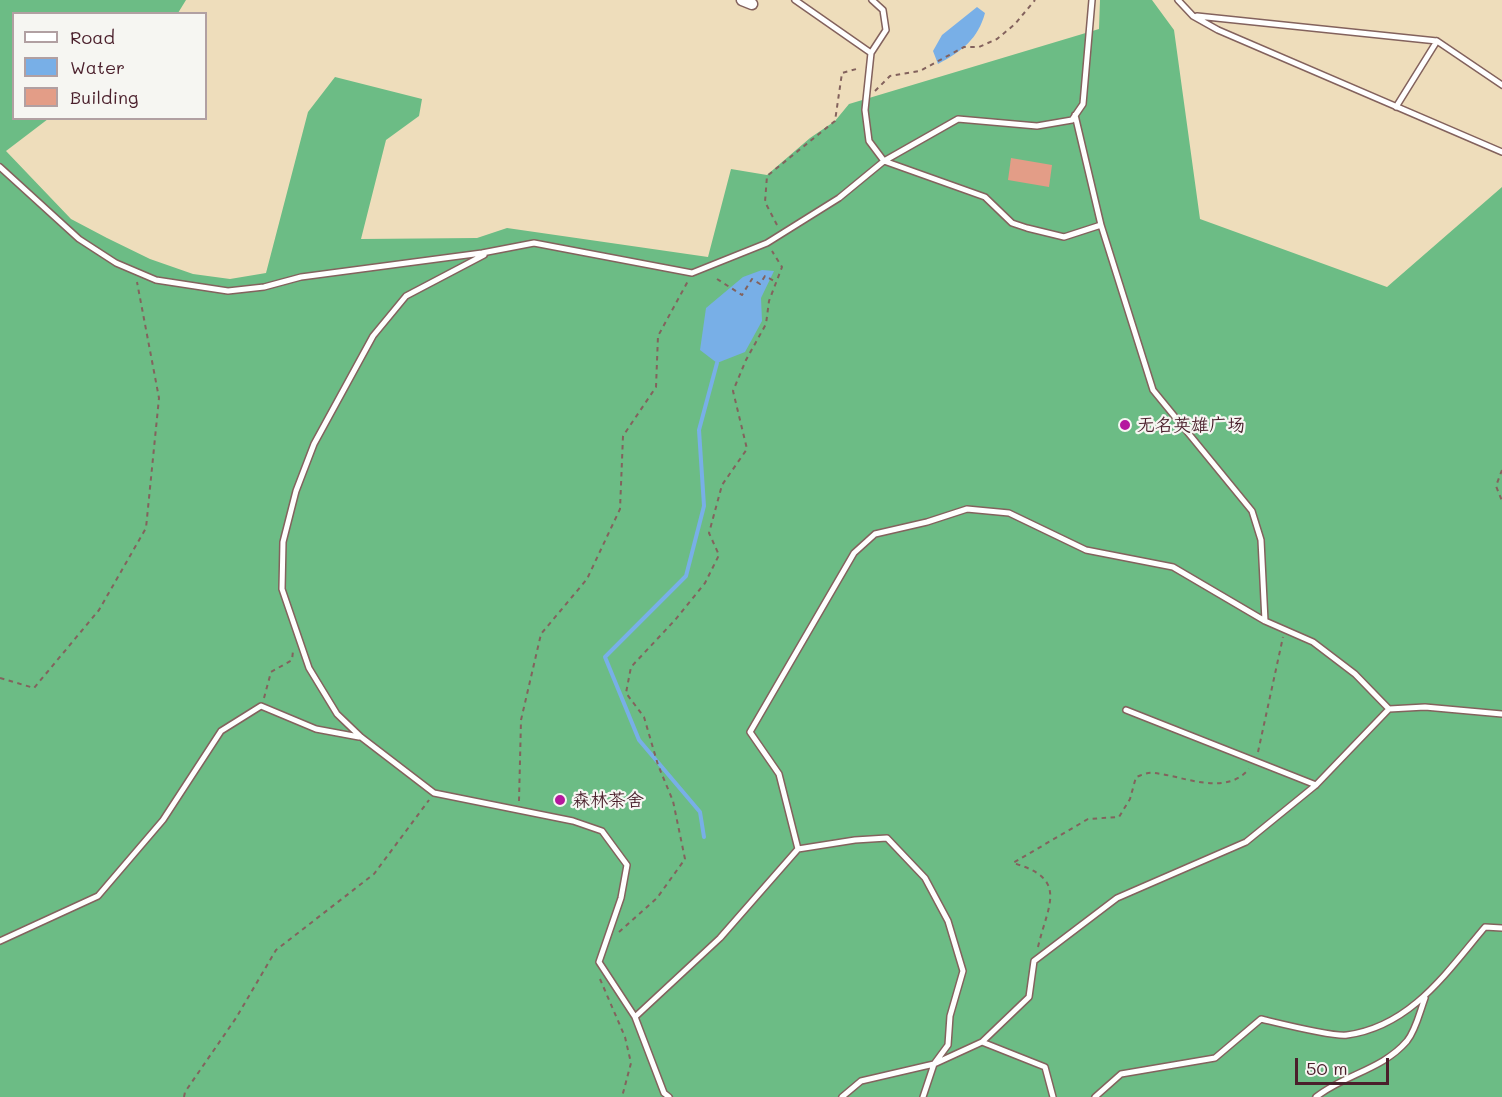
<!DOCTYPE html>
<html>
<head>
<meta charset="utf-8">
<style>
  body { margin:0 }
  #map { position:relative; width:1502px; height:1097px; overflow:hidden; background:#edb; font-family:Mali,sans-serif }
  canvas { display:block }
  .legend { position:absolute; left:12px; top:12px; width:195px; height:108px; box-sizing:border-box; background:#f6f6f2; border:2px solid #b1a0a2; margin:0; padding:8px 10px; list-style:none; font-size:18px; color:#4a1f2b }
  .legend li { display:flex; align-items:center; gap:12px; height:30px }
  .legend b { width:30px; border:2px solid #b1a0a2 }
  .scale { position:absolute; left:1295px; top:1058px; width:94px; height:27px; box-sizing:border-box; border:3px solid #4a1f2b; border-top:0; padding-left:8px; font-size:18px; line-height:21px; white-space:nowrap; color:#4a1f2b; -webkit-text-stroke:4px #f6f6f2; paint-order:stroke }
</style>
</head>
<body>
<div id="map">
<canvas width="1502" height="1097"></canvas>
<ul class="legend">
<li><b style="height:8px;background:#fff"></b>Road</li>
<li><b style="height:16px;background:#78afe7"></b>Water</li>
<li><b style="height:16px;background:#e39d87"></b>Building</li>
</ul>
<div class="scale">50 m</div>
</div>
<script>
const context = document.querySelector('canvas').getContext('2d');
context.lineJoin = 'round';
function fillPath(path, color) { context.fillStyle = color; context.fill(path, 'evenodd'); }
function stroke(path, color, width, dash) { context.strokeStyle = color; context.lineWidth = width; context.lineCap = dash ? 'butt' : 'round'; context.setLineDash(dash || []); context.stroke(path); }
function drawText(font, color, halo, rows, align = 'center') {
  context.font = font + ' Mali,"LXGW WenKai TC",sans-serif'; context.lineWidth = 4.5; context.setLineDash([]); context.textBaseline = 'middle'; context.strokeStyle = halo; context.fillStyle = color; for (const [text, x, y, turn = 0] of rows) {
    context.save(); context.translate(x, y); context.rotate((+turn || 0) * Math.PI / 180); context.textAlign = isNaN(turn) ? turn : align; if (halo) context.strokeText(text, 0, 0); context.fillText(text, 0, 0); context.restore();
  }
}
fillPath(new Path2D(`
  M0 0H186L178 13 14 14V118L48 119 6 151 71 219 107 238 150 259 193 274 230 279 266 273 308 112 335 77 422 99 419 116 386 140 361 239 477 238 507 228 708 257 731 169 767 175 810 138 835 121 849 104 1099 29 1100 0H1152L1174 30 1200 219 1387 287 1502 187V1097H0Z`), '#6cbc85');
fillPath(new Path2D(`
  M977 7 985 13C978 39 962 51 938 64L933 51 942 35Z
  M762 270 774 271 761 298 762 321 745 352 717 363 700 350 706 308 743 277Z`), '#78afe7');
stroke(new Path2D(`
  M704 837 700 812 639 740 605 657 686 576 704 506 699 430 717 363`), '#78afe7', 4);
fillPath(new Path2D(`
  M1011 158 1052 165 1049 187 1008 180Z`), '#e39d87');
const service = new Path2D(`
  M795 0 871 53
  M872 0 883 10 886 30 871 53 865 110 869 141 884 161 958 119 1037 126 1072 120 1083 104 1092 0
  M1178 0 1193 16 1218 30 1502 152
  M1197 16 1437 41 1502 85
  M1396 107 1437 41
  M0 167 79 239 116 263 156 280 228 291 264 287 301 277 482 253 534 243 692 273 767 243 839 198 884 161 985 197 1012 223 1027 228 1064 237 1101 225 1075 115
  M1101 225 1153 390 1252 511 1261 540 1265 621
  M484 255 406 296 373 336 314 444 296 491 283 542 282 589 309 668 337 714 361 737 434 793 573 821 602 831 627 865 621 898 599 962 635 1017
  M1126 710 1316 785
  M0 941 98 896 163 820 221 731 261 706 316 729 359 737
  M982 1042 1045 1067 1053 1097
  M669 1097 664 1093 635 1017 720 938 798 849
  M842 1097 861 1081 934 1064 982 1042 1029 997 1034 961 1117 898 1246 842 1316 785 1389 709 1425 707 1502 714
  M923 1097 934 1064 948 1045 950 1016 963 971 948 921 925 878 887 838 855 840 798 849 779 774 750 732 854 553 875 534 927 522 967 509 1009 513 1086 550 1173 567 1265 621 1313 642 1355 674 1389 709
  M1095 1097 1121 1074 1215 1058 1261 1019C1278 1023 1333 1037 1347 1035 1411 1026 1446 973 1485 927L1502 928
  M1316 1097C1345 1074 1382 1070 1407 1041 1416 1030 1420 1011 1425 998`);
const minor = new Path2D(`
  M742 0 752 4`);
stroke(service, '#83625d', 8);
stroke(minor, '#83625d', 13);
stroke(new Path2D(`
  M875 91 890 76 920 71 964 47H979L997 39 1015 24 1035 0
  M777 225 765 202 767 176 835 121 842 73 860 68
  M717 279 742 295 752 279 760 284 765 276 776 282
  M1151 433 1166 418
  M1502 470 1496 486 1502 501
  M0 678 34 688 99 610 146 528 159 398 137 282
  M264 698 271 672 292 660 293 651
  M1258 752 1283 637
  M519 801 521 720 541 634 587 579 620 509 623 436 656 387 658 336 688 281
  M619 932 657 898 685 859 673 801 658 765 644 717 626 693 631 667 675 620 705 583 719 555 709 533 722 485 747 449 733 391 746 360 766 324 769 301 782 267 772 251
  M1038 947C1048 904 1069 879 1013 863L1088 819 1119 817 1130 799 1136 777C1142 775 1148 772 1154 773 1184 776 1225 797 1249 769
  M600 979 625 1037 631 1063 622 1097
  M184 1097 185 1092 236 1018 276 950 374 874 429 800`), '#83625d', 2, [4.5, 4.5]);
stroke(service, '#fff', 5);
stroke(minor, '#fff', 10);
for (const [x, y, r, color] of [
  [1125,425,6,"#b5179e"],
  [560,800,6,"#b5179e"]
]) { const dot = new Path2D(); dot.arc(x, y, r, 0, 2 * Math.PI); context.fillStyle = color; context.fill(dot); stroke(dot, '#f6f6f2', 2); }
drawText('18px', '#4a1f2b', '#f6f6f2', [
  ["无名英雄广场",1137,425],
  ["森林茶舍",572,800]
], 'left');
</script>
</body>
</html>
